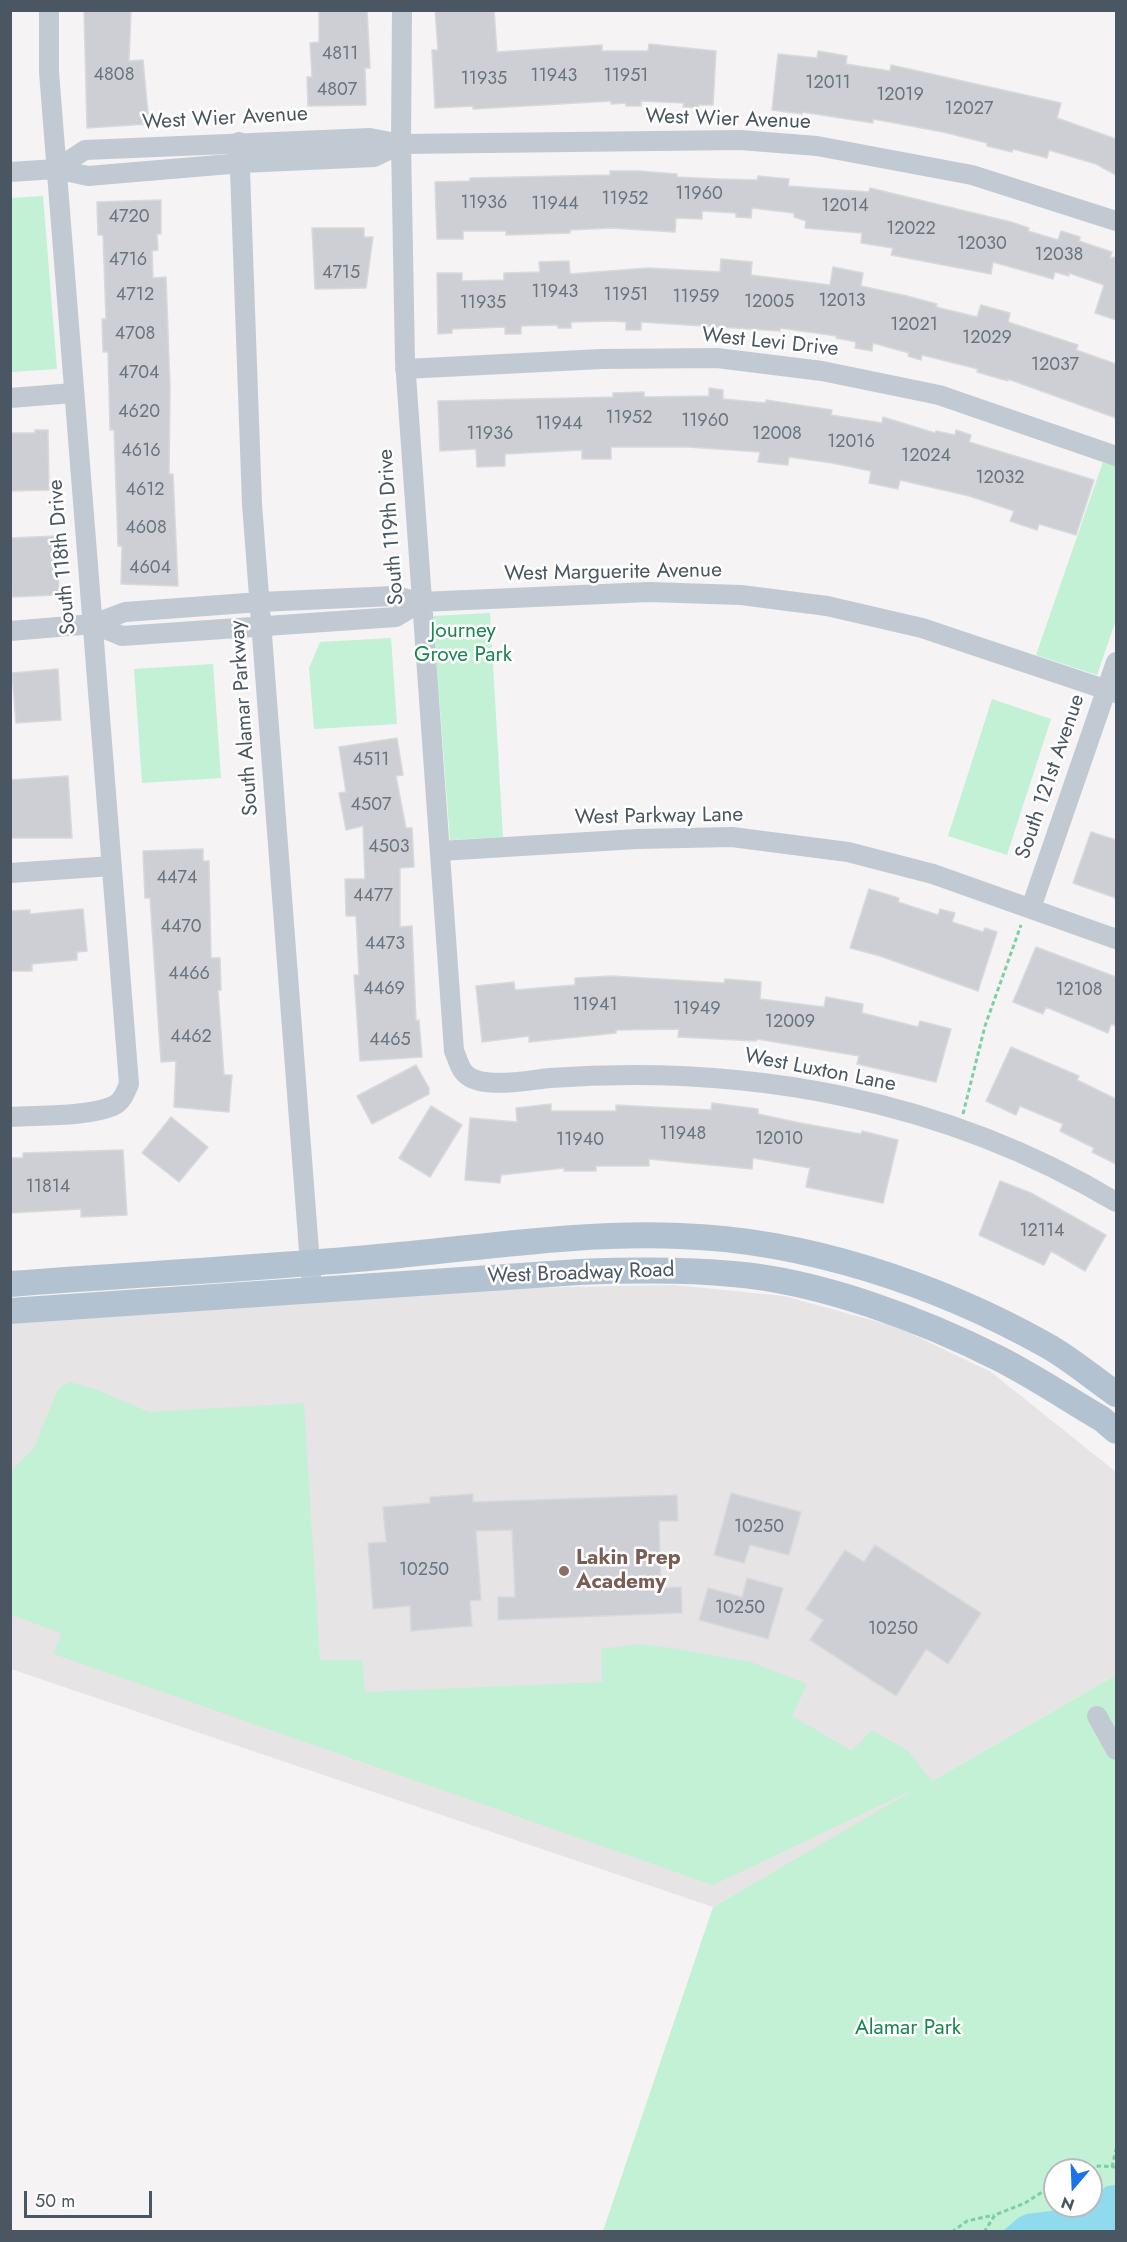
<!DOCTYPE html>
<html>
<head>
<meta charset="utf-8">
<style>
  body { margin:0 }
  #map { position:relative; width:1127px; height:2242px; overflow:hidden; background:#f5f3f3; font-family:Jost,sans-serif }
  canvas { display:block }
  .frame { position:absolute; inset:0; border:12px solid #4a5661; pointer-events:none }
  .north { position:absolute; left:1043px; top:2158px; width:60px; height:60px; box-sizing:border-box; background:#fff; border:2px solid #b7bbc0; border-radius:50%; rotate:199deg; font-size:16px; font-weight:700; line-height:24px; text-align:center; color:#4a5661 }
  .north::after { content:''; display:block; margin:auto; width:21px; height:27px; background:#1a73e8; clip-path:polygon(50% 0,100% 100%,50% 72%,0 100%) }
  .scale { position:absolute; left:24px; top:2191px; width:128px; height:27px; box-sizing:border-box; border:3px solid #4a5661; border-top:0; padding-left:8px; font-size:18px; line-height:21px; white-space:nowrap; color:#4a5661; -webkit-text-stroke:4px #fff; paint-order:stroke }
</style>
</head>
<body>
<div id="map">
<canvas width="1127" height="2242"></canvas>
<div class="frame"></div>
<div class="north">N</div>
<div class="scale">50 m</div>
</div>
<script>
const context = document.querySelector('canvas').getContext('2d');
context.lineJoin = 'round';
function fillPath(path, color) { context.fillStyle = color; context.fill(path, 'evenodd'); }
function stroke(path, color, width, dash) { context.strokeStyle = color; context.lineWidth = width; context.lineCap = dash ? 'butt' : 'round'; context.setLineDash(dash || []); context.stroke(path); }
function drawText(font, color, halo, rows, align = 'center') {
  context.font = font + ' Jost,sans-serif'; context.lineWidth = 5; context.setLineDash([]); context.textBaseline = 'middle'; context.strokeStyle = halo; context.fillStyle = color; for (const [text, x, y, turn = 0] of rows) {
    context.save(); context.translate(x, y); context.rotate((+turn || 0) * Math.PI / 180); context.textAlign = isNaN(turn) ? turn : align; if (halo) context.strokeText(text, 0, 0); context.fillText(text, 0, 0); context.restore();
  }
}
fillPath(new Path2D(`
  M674 1285 784 1296 897 1327 991 1372 1116 1472V1675L713 1907 11 1669V1324L514 1288Z`), '#e6e4e5');
fillPath(new Path2D(`
  M43 196 57 369 11 372V198Z
  M1103 462 1116 466V620L1097 675 1036 655Z
  M490 613 503 837 450 840 433 616Z
  M391 638 397 724 314 729 309 668 320 642Z
  M213 664 221 778 142 783 134 669Z
  M992 699 1051 719 1007 855 948 836Z
  M70 1382 95 1389 149 1412 304 1403 320 1660H362L365 1692 602 1682 601 1649 638 1644 672 1648 751 1662 807 1684 792 1716 852 1751 872 1730 908 1751 932 1781 1116 1675V2231H603L713 1907 921 1786 713 1885 54 1654 61 1633 11 1615V1471L34 1448 58 1389ZM1055 2170H1091V2206H1055Z`), '#c3f1d5');
fillPath(new Path2D(`
  M1116 2185V2231H1003L1018 2218 1026 2214 1091 2206V2197L1107 2186Z`), '#90daee');
const building = new Path2D(`
  M84 10H131L129 61 143 60 149 124 87 128Z
  M319 10H367L370 68H365L366 105 308 106 307 77H312L310 43 319 42Z
  M435 10H494L497 52 602 45V51H648L649 44 716 51 713 105H699L698 108 683 107 684 103 641 101V106H626V103L611 104V101L473 109V106L435 108 432 50H438Z
  M818 51 847 56 846 64 890 71 891 65 1061 103 1057 118 1116 139V175L1096 164 1049 150 1047 158 1013 149 1012 152 987 146V143L943 132 873 119V123L802 112V114L772 110 778 54 817 58Z
  M610 171H639L677 174V177L719 179 757 180 758 176 789 179 788 186 869 192 870 188 1011 222 1029 228 1028 231 1058 240 1061 231 1080 237 1079 241 1112 252 1110 258 1116 257V320L1095 313 1104 285 1069 273V276L1055 272 1053 279 993 262 991 274 891 255 893 248 861 243 862 233 805 228 806 221 794 217V213L752 208 751 218 736 217V213L702 211V219L676 218 675 232 611 228 570 230V233L506 235V231H463V239H437L435 182 470 181V178L610 175Z
  M161 200V234H157L158 250 152 251 153 278 166 277 170 388 169 474H173L178 586 121 584 122 546H118L114 430H110L108 352H103L102 319H106L103 235H98L97 202Z
  M312 228H364V237H373L366 288 315 289Z
  M721 259 752 262 751 275 830 285 833 267 863 273 861 286 907 296 937 304 936 307 977 317 981 305 1010 313 1008 322 1078 345 1076 350 1116 364V418L1008 379V381L977 372 978 369 922 355 921 360 908 356 909 353 873 343 872 351 855 348 856 342 836 338 837 336 780 328V331L641 322V330H626V322L612 321 571 322V328H558V325L521 326V334H505V327L452 329V333L438 334 437 273H462V281L504 280V273L540 272 539 262 569 261 570 274 648 268 720 272Z
  M709 388 723 390V399L766 403V400L832 410 831 415 882 423 883 417 935 433 936 431 955 435 956 430 971 435 969 442 1094 480 1076 535 1039 524 1037 530 1010 521 1014 511 969 496 900 480 898 489 869 483 871 471 832 463 789 457 788 465 758 462 760 452 688 447H611V459H582V450L505 454V466L477 467 476 449 440 451 438 401 613 397V393L644 392V397L709 396Z
  M35 430H48L49 490 10 491V433H35Z
  M57 536 59 595 12 597 10 538Z
  M58 669 61 720 16 723 12 673Z
  M397 738 403 775 396 776 406 828H412L414 867 400 868V927L412 926 416 1021 419 1020 422 1057 360 1061 354 975H359L356 916H346L345 879H365L363 826 346 830 339 793 346 792 339 747Z
  M68 776 72 838H10V780Z
  M1091 832 1116 840V898L1073 883Z
  M203 849V861H209L211 958H220L221 990H218L224 1075H232L229 1112 174 1107 176 1061 161 1062 150 898H145L143 851Z
  M869 889 899 898 898 902 938 915 940 909 955 913 952 922 983 932 985 928 997 932 978 991 880 956 850 948Z
  M83 909 87 951 77 952V960L32 964V971H10V911L30 910V914Z
  M1036 947 1116 977V1026L1111 1024 1108 1033 1046 1007 1043 1014 1013 1002Z
  M612 976 724 983 725 979 761 982 760 999 824 1007 826 997 863 1004 862 1013 918 1027 920 1021 951 1029 936 1082 857 1064 859 1056 757 1039 756 1041 678 1037 679 1029 616 1030V1033L529 1042V1036L482 1042 476 986 514 982 515 990 575 985V978Z
  M1011 1047 1079 1076 1077 1080 1116 1099V1164L1092 1152 1094 1148 1060 1131 1063 1124 1020 1106 1016 1115 986 1101Z
  M416 1065 429 1088V1094L372 1124 357 1096Z
  M712 1103 758 1109V1114L800 1123 861 1134 862 1131 898 1140 883 1203 806 1187 810 1168 753 1158 752 1169 649 1159V1166H596V1171H564V1168L501 1175 500 1183 465 1180 470 1118 517 1122 516 1108 551 1104V1111H616V1105L711 1110Z
  M431 1106 462 1125 430 1177 399 1158Z
  M171 1117 208 1147 179 1182 142 1153Z
  M123 1150 127 1215 81 1217V1209L10 1213V1158H23V1153Z
  M1000 1181 1031 1193 1106 1235 1085 1271 1051 1251 1044 1265 979 1235Z
  M731 1493 801 1512 789 1555 750 1545 744 1563 714 1555Z
  M473 1494V1502L677 1495 678 1521H659L661 1588 681 1587 682 1613 498 1620V1597H515L512 1530 476 1531 481 1600 470 1601 472 1626 411 1631 410 1606 373 1609 368 1543 386 1542 383 1507 430 1503V1497Z
  M875 1545 981 1613 948 1664 926 1649 896 1696 810 1640 823 1620 806 1609 845 1550 864 1562Z
  M747 1578 783 1588 768 1639 699 1620 708 1588 742 1597Z`);
fillPath(building, '#cdcfd5');
stroke(building, '#d7d9de', 1.5);
stroke(new Path2D(`
  M963 1114 985 1026 1021 925
  M1112 2167 1116 2149
  M1082 2170 1099 2166 1116 2167
  M952 2232 967 2221 994 2215
  M984 2232 995 2215 1025 2203 1055 2184`), '#7ad0a6', 3, [4.5, 3]);
stroke(new Path2D(`
  M402 10 401 144 405 361 454 1051C457 1057 459 1066 463 1071 476 1091 528 1080 550 1078 748 1064 944 1099 1116 1202
  M239 142 252 504 312 1290
  M56 169 85 150 370 138 401 144 740 140 817 146 972 175 1116 221
  M10 172 56 169 88 176 242 163 374 157 401 144
  M405 369 601 359 717 358 822 371 939 395 1116 456
  M10 398 73 393
  M93 624 122 636 396 617 421 602
  M10 631 93 624 125 612 260 602 394 596 421 602 649 592 741 595 827 606 922 628 1116 693
  M440 851 637 839 732 837 848 852 933 874 1116 939
  M10 873 112 866
  M1031 908 1116 662
  M10 1117C40 1115 87 1117 113 1106 122 1102 125 1093 129 1084L49 72V10
  M1097 1716 1116 1750`), '#c1cad2', 20);
stroke(new Path2D(`
  M10 1284C140 1274 270 1268 400 1255 493 1246 586 1232 680 1236 805 1240 937 1284 1046 1345 1071 1359 1093 1378 1116 1394
  M10 1311 579 1272C630 1270 682 1269 733 1274 820 1281 923 1320 1000 1359 1035 1377 1068 1399 1102 1419L1116 1431`), '#b3c2d1', 26);
for (const [x, y, r, color] of [
  [564,1571,6,"#8d6e63"]
]) { const dot = new Path2D(); dot.arc(x, y, r, 0, 2 * Math.PI); context.fillStyle = color; context.fill(dot); stroke(dot, '#fff', 2); }
drawText('18px', '#6b747e', null, [
  ["4811",340,55],
  ["4808",114,76],
  ["11943",554,77],
  ["11951",626,77],
  ["11935",484,80],
  ["12011",828,84],
  ["4807",337,91],
  ["12019",900,96],
  ["12027",969,110],
  ["11960",699,195],
  ["11952",625,200],
  ["11936",484,204],
  ["11944",555,205],
  ["12014",845,207],
  ["4720",129,218],
  ["12022",911,230],
  ["12030",982,245],
  ["12038",1059,256],
  ["4716",128,261],
  ["4715",341,274],
  ["11943",555,293],
  ["4712",135,296],
  ["11951",626,296],
  ["11959",696,298],
  ["12013",842,302],
  ["12005",769,303],
  ["11935",483,304],
  ["12021",914,326],
  ["4708",135,335],
  ["12029",987,339],
  ["12037",1055,366],
  ["4704",139,374],
  ["4620",139,413],
  ["11952",629,419],
  ["11960",705,422],
  ["11944",559,425],
  ["11936",490,435],
  ["12008",777,435],
  ["12016",851,443],
  ["4616",141,452],
  ["12024",926,457],
  ["12032",1000,479],
  ["4612",145,491],
  ["4608",146,529],
  ["4604",150,569],
  ["4511",371,761],
  ["4507",371,806],
  ["4503",389,848],
  ["4474",177,879],
  ["4477",373,897],
  ["4470",181,928],
  ["4473",385,945],
  ["4466",189,975],
  ["4469",384,990],
  ["12108",1079,991],
  ["11941",595,1006],
  ["11949",697,1010],
  ["12009",790,1023],
  ["4462",191,1038],
  ["4465",390,1041],
  ["11948",683,1135],
  ["12010",779,1140],
  ["11940",580,1141],
  ["11814",48,1188],
  ["12114",1042,1232],
  ["10250",759,1528],
  ["10250",424,1571],
  ["10250",740,1609],
  ["10250",893,1630]
]);
drawText('21px', '#4a5661', '#fff', [
  ["West Wier Avenue",225,119,-3],
  ["West Wier Avenue",728,120,2],
  ["West Levi Drive",770,343,6],
  ["South 119th Drive",392,527,-94],
  ["South 118th Drive",63,557,-95],
  ["West Marguerite Avenue",613,573,-1],
  ["South Alamar Parkway",245,718,-94],
  ["South 121st Avenue",1051,777,-71],
  ["West Parkway Lane",659,817,-1],
  ["West Luxton Lane",820,1071,11],
  ["West Broadway Road",581,1274,-2]
]);
drawText('21px', '#17864f', '#fff', [
  ["Journey",463,632],
  ["Grove Park",463,656],
  ["Alamar Park",908,2029]
]);
drawText('bold 21px', '#785e54', '#fff', [
  ["Lakin Prep",576,1559],
  ["Academy",576,1583]
], 'left');
</script>
</body>
</html>
